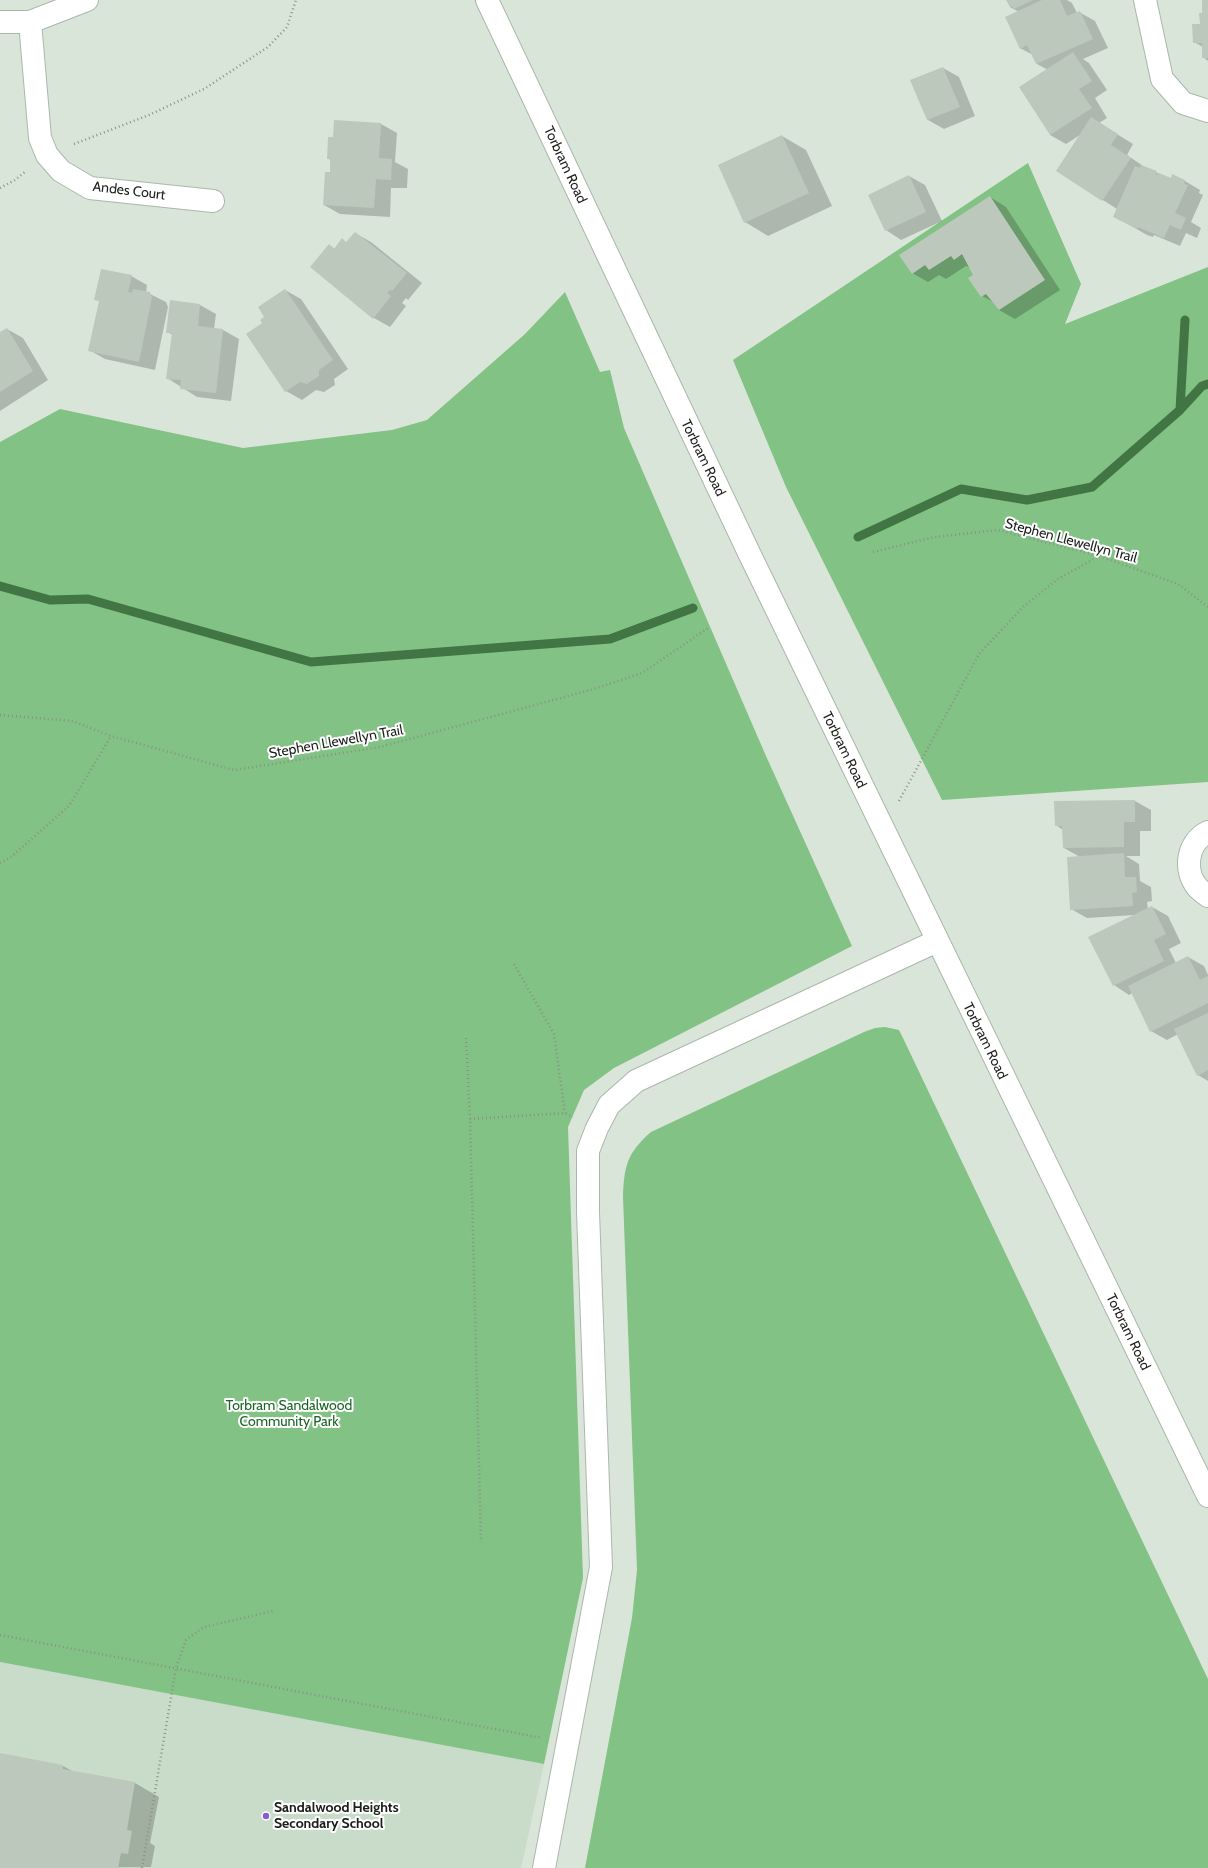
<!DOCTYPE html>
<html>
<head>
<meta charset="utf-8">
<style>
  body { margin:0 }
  canvas { display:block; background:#d9e5d9 }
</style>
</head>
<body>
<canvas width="1208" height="1868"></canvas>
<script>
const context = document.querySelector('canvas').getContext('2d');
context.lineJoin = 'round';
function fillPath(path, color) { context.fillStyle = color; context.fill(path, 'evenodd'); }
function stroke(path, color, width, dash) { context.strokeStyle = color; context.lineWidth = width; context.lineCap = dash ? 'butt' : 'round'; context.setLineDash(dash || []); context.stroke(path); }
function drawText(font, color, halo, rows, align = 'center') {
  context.font = font + ' Cabin,sans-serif'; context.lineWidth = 4; context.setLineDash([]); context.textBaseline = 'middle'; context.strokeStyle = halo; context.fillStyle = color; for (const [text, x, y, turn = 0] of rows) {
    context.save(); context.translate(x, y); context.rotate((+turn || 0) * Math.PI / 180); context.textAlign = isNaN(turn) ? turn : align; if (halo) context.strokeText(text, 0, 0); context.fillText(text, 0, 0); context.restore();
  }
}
fillPath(new Path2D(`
  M0 1662 544 1764 521 1868H0Z`), '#c9dbc9');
fillPath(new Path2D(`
  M1028 163 1081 284 1065 324 1208 267V782L942 800 786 487 733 360Z
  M565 292 600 372 610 370 624 428 766 756 852 946 614 1068 584 1090 568 1127 583 1578 544 1764 0 1662V442L60 409 243 448 392 430 427 420 525 334Z
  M885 1027 899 1030 903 1038 1208 1679V1868H585L632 1618 637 1570 623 1197C624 1166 627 1153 651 1132L864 1032 875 1028Z`), '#82c284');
fillPath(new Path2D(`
  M1007 0H1067L1072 3 1077 13 1079 12 1095 21 1108 48 1083 59 1089 63 1107 90 1095 98 1107 118 1099 123 1133 144 1127 155 1146 168 1171 179 1185 181 1200 190 1199 193 1203 195 1191 222 1201 228 1197 238 1186 233 1180 246 1154 235 1153 237 1147 235 1114 216 1117 209 1057 171 1080 135 1066 144 1050 135 1048 70 1037 64 1033 55 1020 48 1019 12 1010 7Z
  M1203 0H1208V61L1203 57V47L1194 42 1203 14Z
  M943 68 959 77 975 116 944 129 928 120Z
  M335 121 381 124 397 133 395 162 408 169 407 188H391L390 217 340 214 324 205 331 173V161L328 158 334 138Z
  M782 136 806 150 832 206 768 236 745 222Z
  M909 176 925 185 942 221 901 240 886 230Z
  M990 197 1006 207 1060 290 1015 319 999 310 995 303 982 296 974 275 971 268 966 266 946 279 939 275 928 282 912 273Z
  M355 233 371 242 422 283 408 300 406 298 402 303 406 306 390 327 374 318 311 267 329 245 335 249 342 240 347 243Z
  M131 276 147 285 146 292 166 302 168 307 155 370 105 359 89 350 100 302 96 299Z
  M285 290 301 299 348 369 334 379 335 385 324 392 316 390 302 400 286 391 263 324 266 317Z
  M171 301 200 305 216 314 214 329 223 330 239 339 231 401 197 397 167 378 173 335 167 332Z
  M7 329 23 338 48 380 0 411V333Z
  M1135 801 1151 810V831H1140V856H1126L1139 864 1140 881 1151 887 1152 901 1147 902 1148 909 1152 907 1168 916 1181 943 1169 949 1176 963 1188 957 1204 966 1208 975V1081L1198 1075 1178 1034 1167 1040 1151 1031 1132 993 1129 995 1114 985 1135 915 1087 918 1071 909 1080 857 1064 848 1063 830 1056 825Z
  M0 1754 63 1766 74 1772 135 1783 159 1797 150 1843 155 1846 151 1867 0 1868Z`), '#0003');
stroke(new Path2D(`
  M1180 410 1185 320
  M858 537 961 489 1027 500 1092 487 1180 410 1202 386 1208 384
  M0 586 50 600 88 599 311 662 610 639 693 608`), '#417544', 9);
fillPath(new Path2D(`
  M1006 0H1033L1014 9 1012 6 1010 7Z
  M1042 0H1060L1067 16 1080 11 1093 39 1036 64 1027 45 1020 49 1005 17Z
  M1202 0H1208V58H1202V43H1193L1192 24H1200L1199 13H1202Z
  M1073 52 1092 81 1079 89 1092 108 1050 135 1019 87Z
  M943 67 960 107 927 120 910 80Z
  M1091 117 1118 134 1111 145 1131 158 1102 201 1056 171Z
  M334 120 381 123 379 158 392 159 391 180 376 179 374 208 323 205 325 172H330V159H327L328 137H333Z
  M782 135 809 193 744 223 718 165Z
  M1141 165 1157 171 1155 174 1158 175 1159 173 1171 178 1172 174 1185 180 1184 184 1188 185 1175 213 1186 218 1181 230 1170 225 1164 238 1138 227 1137 229 1113 217 1135 166 1140 168Z
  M909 175 926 212 885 231 868 195Z
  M990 196 1045 280 999 310 986 294 981 297 968 278 973 275 962 254 954 260 951 256 929 270 925 265 912 274 899 255Z
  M355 232 407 273 392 291 390 290 387 293 391 296 373 319 310 267 329 244 334 249 342 238 346 242Z
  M101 269 132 275 128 292 132 293 133 289 150 292 152 297 139 362 88 351 99 301 94 300Z
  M285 289 333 360 319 370V376L307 384 300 382 285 392 246 334 262 323 260 320 264 317 258 307Z
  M170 300 200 304 198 326 223 329 216 393 180 389 181 380 166 379 172 333H166Z
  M7 328 33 371 0 392V332Z
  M1135 800V822H1124V847L1063 848 1062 826H1055L1054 801Z
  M1124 853 1125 877H1136L1137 892 1132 893 1133 906 1070 910 1067 857Z
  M1152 906 1166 934 1154 940 1164 961 1113 986 1088 937Z
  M1188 956 1200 980 1208 976V1003L1150 1032 1128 986Z
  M1208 1013V1070L1197 1076 1174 1029Z
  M0 1753 63 1765V1769L135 1782 127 1830 132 1831 128 1854 121 1853 118 1868H0Z`), '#bdc8bd');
const minor = new Path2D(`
  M1145 0 1162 79 1183 103 1208 111
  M0 22H30L87 0
  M30 22 40 138 47 155 61 171 90 188 213 201
  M1208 832C1187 842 1183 871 1198 888 1201 891 1205 894 1208 896
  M544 1868 601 1567 588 1212V1151L597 1128 609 1105 636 1081 937 941`);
const major = new Path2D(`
  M487 0 750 555 1208 1496`);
stroke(minor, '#abb7ab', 24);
stroke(major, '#abb7ab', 24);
stroke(new Path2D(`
  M74 144 149 115 204 89 268 47 287 27 296 0
  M0 188 15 180 26 171
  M873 552 935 537 998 530 1099 556 1178 584 1208 607
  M0 715 73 721 111 736 234 770 380 747 594 689 642 673 708 628
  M899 801 979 654 1024 606 1058 579 1099 556
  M0 863 11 857 69 806 111 736
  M514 964 554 1034 565 1113
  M466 1038 470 1119 481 1542
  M470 1119 565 1113 573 1117
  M0 1635 542 1738
  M142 1868 176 1668 186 1640 204 1627 273 1611`), '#8a928a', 2.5, [1, 3]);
stroke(minor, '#fff', 22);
stroke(major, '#fff', 22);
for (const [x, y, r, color] of [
  [266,1816,4,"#855dd7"]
]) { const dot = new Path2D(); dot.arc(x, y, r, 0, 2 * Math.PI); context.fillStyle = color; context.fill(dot); stroke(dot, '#fff', 1.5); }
drawText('14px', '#1b1f1b', '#fff', [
  ["Torbram Road",565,165,65],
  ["Andes Court",129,191,7],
  ["Torbram Road",703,458,64],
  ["Stephen Llewellyn Trail",1071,541,15],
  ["Stephen Llewellyn Trail",336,742,-10],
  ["Torbram Road",844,750,64],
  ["Torbram Road",985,1041,64],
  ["Torbram Road",1128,1332,64]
]);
drawText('14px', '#196524', '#fff', [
  ["Torbram Sandalwood",289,1406],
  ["Community Park",289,1422]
]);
drawText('bold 14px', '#1b1f1b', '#fff', [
  ["Sandalwood Heights",274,1808],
  ["Secondary School",274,1824]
], 'left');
</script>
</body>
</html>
